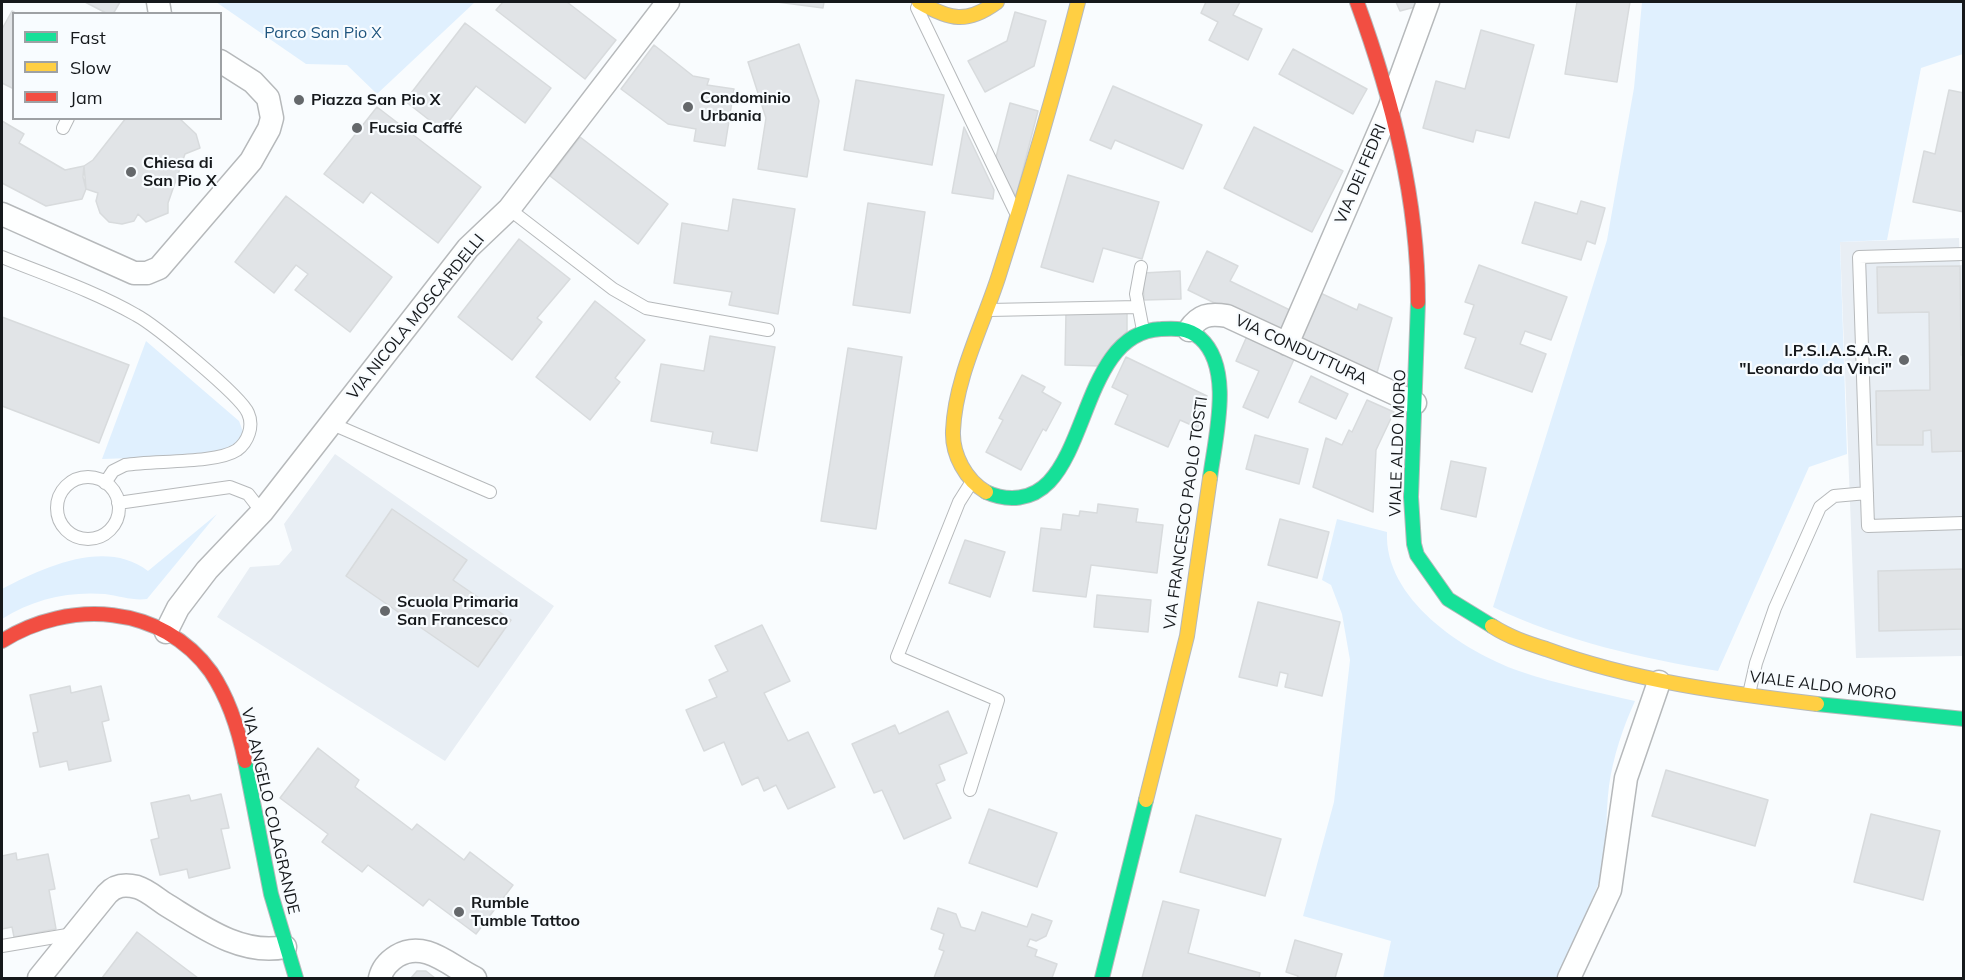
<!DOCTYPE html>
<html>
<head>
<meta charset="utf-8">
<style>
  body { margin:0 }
  #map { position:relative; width:1965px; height:980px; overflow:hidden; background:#f9fcfe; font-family:Mulish,sans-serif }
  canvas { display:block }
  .frame { position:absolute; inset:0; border:3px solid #16191c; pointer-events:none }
  .legend { position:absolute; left:12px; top:12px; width:210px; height:108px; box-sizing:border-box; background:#f8fcff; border:2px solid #9ea1a4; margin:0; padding:8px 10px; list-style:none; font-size:18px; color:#16191c }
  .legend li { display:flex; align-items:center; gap:12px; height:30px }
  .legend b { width:30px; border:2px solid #9ea1a4 }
</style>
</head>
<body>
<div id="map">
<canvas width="1965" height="980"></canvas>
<div class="frame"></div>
<ul class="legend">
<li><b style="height:8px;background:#16e098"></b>Fast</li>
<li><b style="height:8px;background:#ffcf43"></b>Slow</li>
<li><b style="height:8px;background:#f24e42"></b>Jam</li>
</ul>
</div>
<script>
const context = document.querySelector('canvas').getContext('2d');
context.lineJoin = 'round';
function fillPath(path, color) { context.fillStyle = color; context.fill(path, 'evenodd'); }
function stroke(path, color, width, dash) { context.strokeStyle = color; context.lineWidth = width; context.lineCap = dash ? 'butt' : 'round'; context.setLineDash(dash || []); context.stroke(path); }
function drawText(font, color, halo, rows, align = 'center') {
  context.font = font + ' Mulish,sans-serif'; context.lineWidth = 4.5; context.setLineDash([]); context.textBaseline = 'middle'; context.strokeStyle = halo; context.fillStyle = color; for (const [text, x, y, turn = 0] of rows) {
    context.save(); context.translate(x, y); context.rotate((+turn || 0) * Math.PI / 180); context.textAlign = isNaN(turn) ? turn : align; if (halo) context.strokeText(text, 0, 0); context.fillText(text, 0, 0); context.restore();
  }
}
fillPath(new Path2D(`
  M1959 238 1960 265H1964L1963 656 1856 658 1840 242Z
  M335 454 554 606 445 761 217 617 250 567 279 565 292 550 284 524Z`), '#e8eef4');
fillPath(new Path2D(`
  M216 2H475L377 94 347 65 306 64Z
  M1642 2H1963V54L1921 68 1887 240 1840 242 1847 454 1809 467 1718 671C1640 658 1565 641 1493 607L1607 240 1634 88Z
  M146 341 239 421 245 437 224 455 102 459Z
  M217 514 147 599C134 601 119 596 105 594 69 591 33 599 2 619V589C43 568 105 538 148 571Z
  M1337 519 1387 532C1384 599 1463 651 1519 671 1557 684 1596 692 1635 701 1623 727 1613 757 1609 786 1605 817 1608 849 1600 880L1559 978H1383L1391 941 1303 916 1334 802 1350 660 1342 614 1331 585 1322 580Z`), '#e0f0fe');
const building = new Path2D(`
  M85 2H120L113 14H108Z
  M503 2H567L616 40 585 79 496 10Z
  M777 2H824L823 8Z
  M1206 2H1240L1233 15 1262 29 1248 60 1209 40 1218 22 1201 13Z
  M1396 2H1417L1415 7 1400 11Z
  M1577 2H1630L1617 82 1565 74Z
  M12 11 17 14H14V89L2 83V29Z
  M1015 12 1046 21 1034 66 985 92 968 61 1007 41Z
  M465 23 551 88 525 123 476 86 442 130 405 101Z
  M1481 30 1534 45 1509 138 1476 130 1473 142 1423 128 1436 81 1465 89Z
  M799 44 819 101 807 177 758 169 766 118 748 62Z
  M654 45 693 76 709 79 707 85 734 89 725 146 694 141 696 129 668 124 621 89Z
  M1293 49 1367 89 1353 114 1279 74Z
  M856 80 944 95 932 165 844 150Z
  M1113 86 1202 125 1183 169 1115 140 1111 149 1090 140Z
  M1949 90 1964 93V212L1913 202 1924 151 1935 154Z
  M1010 103 1038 111 1016 196 995 161Z
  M377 107 481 187 438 243 371 192 363 203 324 174Z
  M126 118H179L196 134 200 148 185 154 168 203V213L146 222 138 214 134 221 122 224 109 222 100 213 96 201 98 193 86 189 83 177 84 166 93 160Z
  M2 121 24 134 19 143 65 170 84 166 86 189 82 199 46 206 2 183Z
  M964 127 994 190 993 199 952 193Z
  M1254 127 1343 171 1312 232 1224 188Z
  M580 137 668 204 638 244 550 176Z
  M1068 175 1159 202 1142 259 1103 248 1093 282 1041 267Z
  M286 196 392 277 350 332 295 290 308 274 296 265 274 293 235 262Z
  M733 199 795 209 778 314 729 305 732 292 674 283 682 223 728 231Z
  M1581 201 1605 208 1595 244 1587 241 1581 260 1522 243 1535 202 1577 214Z
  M868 203 925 212 910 313 853 305Z
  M519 239 570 279 537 318 542 322 512 360 458 317Z
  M1207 251 1238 266 1230 281 1296 313 1284 337 1188 290Z
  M1479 265 1567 297 1551 340 1525 331 1520 344 1546 354 1532 392 1465 368 1476 338 1464 334 1474 305 1465 302Z
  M1960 266 1961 355H1964V463L1963 451 1932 452 1931 430 1923 431V445H1877L1876 391 1930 390 1929 312 1878 313 1877 267Z
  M1180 271 1181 299 1144 300 1143 273Z
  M1316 291 1357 310 1359 304 1392 318 1375 380 1294 342Z
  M595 301 645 340 615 378 620 382 590 420 536 377Z
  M1066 312 1127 313V331L1100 366 1065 365Z
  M2 317 129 365 99 443 2 406Z
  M710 336 775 347 757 451 711 443 713 432 651 421 661 364 704 371Z
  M1247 336 1295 357 1268 418 1243 407 1259 371 1236 361Z
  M848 348 902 357 876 529 821 521Z
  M1126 357 1207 396 1198 428 1180 420 1168 447 1115 424 1128 395 1112 387Z
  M1022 375 1045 387 1042 392 1061 403 1046 431 1043 429 1021 470 986 452 1003 420 999 418Z
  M1311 376 1348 394 1336 419 1299 402Z
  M1367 400 1394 412 1376 450 1373 512 1313 487 1326 438 1342 445 1349 430 1352 432Z
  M1255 435 1308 449 1299 484 1246 469Z
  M1451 461 1486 468 1476 517 1441 509Z
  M1098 504 1138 509 1136 522 1163 525 1157 573 1091 565 1086 597 1033 591 1041 528 1061 530 1063 514 1079 516 1080 511 1097 513Z
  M392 509 467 560 453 580 511 620 478 667 346 576Z
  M1280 519 1329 532 1317 578 1268 565Z
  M965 540 1005 552 990 597 949 583Z
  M1964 569V629L1879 631 1878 571Z
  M1097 595 1151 600 1148 632 1094 627Z
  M1258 602 1340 622 1322 696 1285 687 1288 674 1280 672 1277 686 1239 677Z
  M762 625 790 681 764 693 788 741 808 732 835 787 788 809 776 785 764 791 758 777 742 785 724 742 704 751 686 710 717 697 709 680 728 671 715 646Z
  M70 686 71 693 101 686 109 720 102 722 111 761 69 770 67 761 40 767 33 733 38 732 30 695Z
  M948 711 967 753 939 765 945 780 936 784 951 818 904 839 882 790 874 793 852 744 895 725 899 734Z
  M318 748 359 780 355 787 412 830 417 824 464 860 470 852 513 885 476 934 429 899 423 906 368 865 362 872 322 842 328 834 280 798Z
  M1666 770 1768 800 1755 846 1652 816Z
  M221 794 229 828 221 829 230 868 189 878 187 869 160 875 151 840 159 838 151 803 189 795 191 801Z
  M989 809 1057 833 1037 887 969 863Z
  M1871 814 1940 831 1923 900 1854 882Z
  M1196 815 1281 839 1265 896 1180 872Z
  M16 853 17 860 48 854 55 889 49 890 56 929 14 937 12 927 2 929V856Z
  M1163 901 1199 910 1188 953 1260 973 1259 978H1142Z
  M938 908 956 914 961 927 975 931 982 912 1027 927 1032 914 1052 921 1046 936 1036 941 1030 939 1027 946 1037 950 1035 956 1057 964 1052 978H934L944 951 939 949 944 934 931 929Z
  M137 932 198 978H102Z
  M1295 940 1342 954 1335 978H1297L1298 976 1286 972Z
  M417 971H426L435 978H411Z`);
fillPath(building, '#e1e4e7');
stroke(building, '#d8dbdd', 1.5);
const lane = new Path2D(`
  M917 8 1015 211
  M63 128 68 118
  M509 209 613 289 646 308 768 330
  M1964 254 1859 257 1868 526 1964 523
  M2 257C46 275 94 291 136 315 155 325 241 396 248 413 254 426 248 442 237 450 216 464 152 460 125 465L113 471 105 483
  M1141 267 1136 294 1143 330
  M989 310 1138 307
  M330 423 490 492
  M57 508a31 31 0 1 1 62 0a31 31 0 1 1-62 0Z
  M118 503 230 487 248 494 262 512
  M1749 694 1756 663 1775 608 1820 507 1834 496 1867 493
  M970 790 998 700 897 657 959 502 971 483
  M2 946 73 934`);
const street = new Path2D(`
  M158 2 160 14
  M2 214 134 273H147L159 268 251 161 269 129 272 118 268 98 253 82 220 61
  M1189 330C1199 315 1209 313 1227 316L1415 403
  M1287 344 1389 109 1428 2
  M166 632 178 608 207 570 262 512 468 248 509 209 668 2
  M39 978 107 894C115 885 125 884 137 887 147 890 156 898 165 904 201 926 241 956 285 947
  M380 978C382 969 389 961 397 956 425 939 451 967 475 978
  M1569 978 1610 890 1626 778 1659 682`);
const fast = new Path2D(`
  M1418 302 1411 497 1414 544 1417 555 1448 599 1492 626
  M986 492C1008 502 1032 500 1049 482 1089 440 1091 332 1161 329 1176 328 1188 328 1200 338 1234 368 1215 438 1210 478
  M1817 704 1964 719
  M245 761 271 894 296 978
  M1102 978 1146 800`);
const slow = new Path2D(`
  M919 2C950 20 967 24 997 2
  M986 492C966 480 952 455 953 431 955 379 982 327 998 278 1027 187 1054 95 1078 2
  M1492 626C1509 637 1527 643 1546 649 1633 681 1726 693 1817 704
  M1146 800 1187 636 1210 478`);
const jam = new Path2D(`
  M1357 2C1392 98 1418 199 1418 302
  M2 641C69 599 162 604 211 672 229 699 239 731 245 761`);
stroke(lane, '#b6b9bb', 14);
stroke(street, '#b6b9bb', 25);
stroke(fast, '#b6b9bb', 16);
stroke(slow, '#b6b9bb', 16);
stroke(jam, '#b6b9bb', 16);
stroke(lane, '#feffff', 12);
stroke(street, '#feffff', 22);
stroke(fast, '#16e098', 14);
stroke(slow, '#ffcf43', 14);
stroke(jam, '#f24e42', 14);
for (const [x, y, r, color] of [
  [299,100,6,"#65686b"],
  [688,107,6,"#65686b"],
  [357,128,6,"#65686b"],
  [131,172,6,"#65686b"],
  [1904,360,6,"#65686b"],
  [385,611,6,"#65686b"],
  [459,912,6,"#65686b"]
]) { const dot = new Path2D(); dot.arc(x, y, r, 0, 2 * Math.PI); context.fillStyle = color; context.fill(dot); stroke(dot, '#f8fcff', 2); }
drawText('16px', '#1c537d', '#f8fcff', [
  ["Parco San Pio X",323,33]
]);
drawText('bold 16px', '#16191c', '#f8fcff', [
  ["Condominio",700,98],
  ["Urbania",700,116],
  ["Piazza San Pio X",311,100],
  ["Fucsia Caffé",369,128],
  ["Chiesa di",143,163],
  ["San Pio X",143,181],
  ["I.P.S.I.A.S.A.R.",1892,351,"right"],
  ["\"Leonardo da Vinci\"",1892,369,"right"],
  ["Scuola Primaria",397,602],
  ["San Francesco",397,620],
  ["Rumble",471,903],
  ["Tumble Tattoo",471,921]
], 'left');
drawText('16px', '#16191c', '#f8fcff', [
  ["VIA DEI FEDRI",1361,174,-67],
  ["VIA NICOLA MOSCARDELLI",416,317,-51],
  ["VIA CONDUTTURA",1301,350,25],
  ["VIALE ALDO MORO",1398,443,-88],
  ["VIA FRANCESCO PAOLO TOSTI",1186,513,-82],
  ["VIALE ALDO MORO",1823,686,7],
  ["VIA ANGELO COLAGRANDE",270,811,77]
]);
</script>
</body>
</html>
